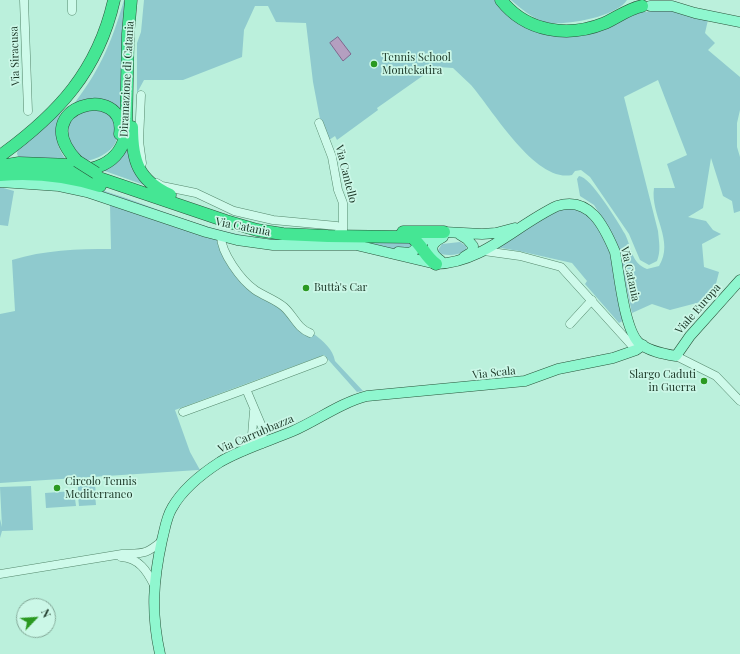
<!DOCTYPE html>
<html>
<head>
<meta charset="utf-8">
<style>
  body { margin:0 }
  #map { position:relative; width:740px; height:654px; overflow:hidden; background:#bbf0dc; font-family:"Playfair Display",serif }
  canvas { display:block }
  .north { position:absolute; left:16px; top:598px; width:40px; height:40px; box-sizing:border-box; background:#cbf7e7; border:1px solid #84a999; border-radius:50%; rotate:65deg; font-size:11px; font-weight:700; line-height:16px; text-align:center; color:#1a3525 }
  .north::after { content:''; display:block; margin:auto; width:14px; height:18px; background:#2a9921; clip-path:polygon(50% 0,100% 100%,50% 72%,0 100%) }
</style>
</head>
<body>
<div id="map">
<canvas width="740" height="654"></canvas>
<div class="north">N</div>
</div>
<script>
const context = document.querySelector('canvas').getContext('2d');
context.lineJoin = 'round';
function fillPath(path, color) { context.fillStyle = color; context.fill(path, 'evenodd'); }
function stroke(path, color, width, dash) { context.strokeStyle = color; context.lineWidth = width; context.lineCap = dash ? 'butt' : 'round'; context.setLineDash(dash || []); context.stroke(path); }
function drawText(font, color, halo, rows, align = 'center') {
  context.font = font + ' "Playfair Display",serif'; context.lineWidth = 3.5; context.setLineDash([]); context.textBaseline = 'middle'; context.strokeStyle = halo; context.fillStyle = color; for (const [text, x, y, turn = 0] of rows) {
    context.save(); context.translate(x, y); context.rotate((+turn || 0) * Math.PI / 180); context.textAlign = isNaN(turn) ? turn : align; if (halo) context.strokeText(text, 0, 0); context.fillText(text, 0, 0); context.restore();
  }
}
fillPath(new Path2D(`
  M124 0H129L124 127 117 112 70 109C99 72 111 45 124 0Z
  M144 0H497L546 33 640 11C648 14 656 9 664 8L708 20 705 33 715 43 708 50 740 77V110L737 123V147L740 157V211L734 213 732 201 723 196 711 158 703 208 688 217 706 221 713 230 721 234 702 244 704 267 719 272 712 299 670 310 652 304 632 313 618 250 608 227 594 205 580 196 577 179 579 176C591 177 618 222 625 234 632 248 631 263 647 269L659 266C675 241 650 215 654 188H675L667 164 687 155 658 80 624 97 658 231C659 242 661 251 657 261L649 265 640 260 629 234 590 177 581 170 575 171 572 175C535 183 492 109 471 85 465 79 459 74 453 68L438 67 431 70 377 108 378 110 337 140 335 136 329 140 321 124 313 82 306 23 276 22 268 6H255L244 30 242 57 183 80H144L137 93V43L141 32Z
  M511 0H627C617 17 562 27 544 22 531 17 521 9 511 0Z
  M90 106 114 117C115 123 117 130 117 136 117 150 98 159 86 161 71 149 67 140 69 121Z
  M62 110C52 129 55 146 68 162L19 158 17 154 18 147Z
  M127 146 147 186 102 170Z
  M83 185C139 199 192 227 248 236 299 245 355 240 407 241L412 246 410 250 290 243 227 235Z
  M0 187 14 191 8 226 0 225Z
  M110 204 218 240C229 260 239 284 259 297 267 302 279 304 286 312 295 321 298 339 314 334 323 341 333 349 335 361L363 391 357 392 324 355 175 410 190 452 200 470H198L0 483V314L15 311 12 260C44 250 77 249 111 249Z
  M572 208C576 210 583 211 587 214 612 233 618 290 624 320L619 323 585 284 587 281 572 263 519 251 495 247 555 211Z
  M460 242 466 246 467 250C459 255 450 256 441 254L438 250 442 244Z
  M95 485 96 494 78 495V486Z
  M31 486 33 530 2 531 0 538V519L2 527 0 487Z
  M74 491 76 506 46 508 45 493Z
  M95 495 96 505 79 506 78 496Z`), '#8fcace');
const water = new Path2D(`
  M338 37 351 54 343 61 330 43Z`);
fillPath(water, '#b49fc0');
stroke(water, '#81678e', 1);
const minor = new Path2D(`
  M24 0 28 111
  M72 0V11
  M141 95 139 141 142 163
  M319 123 332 157 338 190 343 203V231
  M157 183 162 186 196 193 234 211 273 220 337 226 340 231
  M221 236C221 253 241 280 255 290 264 296 276 300 284 307 294 316 297 328 310 333
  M484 251 520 256 561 267 636 350
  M570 324 592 300
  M676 356 716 376 740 401
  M183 412 246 389
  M253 431 256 439 262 444 263 429 246 389 323 360
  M244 451 252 435 254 411
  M121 557C139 558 147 571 154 585
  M0 574 122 554C144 553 145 555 162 541`);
const major = new Path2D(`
  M650 6H672L695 13 740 22
  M0 182 59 186 87 192 206 232 237 240 273 245H356L436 264C483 263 516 225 557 206 590 196 604 226 615 252 619 273 624 327 638 342 647 351 664 354 676 356L690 336 740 280
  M459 234 467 239 473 246 472 252 464 257
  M398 252 411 253 427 238 444 232 482 234 496 233 515 228
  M441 261C429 252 429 244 443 237
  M160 654C151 613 153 581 162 540 165 529 166 518 172 508 182 490 203 473 220 462 242 449 269 441 293 431 318 420 340 403 367 396L525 381 558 369 613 358 636 350 643 345`);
const highway = new Path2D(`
  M501 0C526 32 568 38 605 23 618 17 628 9 642 6
  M132 127C132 161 138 180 170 195
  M0 156C58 114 98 71 114 0
  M77 161C24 105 128 81 120 134
  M0 166 19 163 71 165
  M61 171C91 173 121 165 126 132L128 34 131 0
  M0 175C33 172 68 176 100 186
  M90 175 226 221 257 230 283 234 328 236 411 237C422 244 425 257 436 264
  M403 232H444`);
stroke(minor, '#54876c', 9);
stroke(major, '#29543a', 11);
stroke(highway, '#29543a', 13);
stroke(minor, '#cefaea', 8);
stroke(major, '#8ff7cf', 10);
stroke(highway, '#45e694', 12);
const highwayBridge = new Path2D(`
  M77 161 96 173`);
stroke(highwayBridge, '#29543a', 13, []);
stroke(highwayBridge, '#45e694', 12);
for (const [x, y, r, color] of [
  [374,64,4,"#2a9921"],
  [306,288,4,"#2a9921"],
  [704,381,4,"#2a9921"],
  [57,488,4,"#2a9921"]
]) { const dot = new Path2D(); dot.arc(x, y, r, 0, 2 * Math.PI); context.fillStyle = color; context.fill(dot); stroke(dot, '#cbf7e7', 1.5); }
drawText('11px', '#1a3525', '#cbf7e7', [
  ["Via Siracusa",15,56,-92],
  ["Diramazione di Catania",127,79,-87],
  ["Via Cantello",346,174,76],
  ["Via Catania",243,227,11],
  ["Via Catania",630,274,78],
  ["Viale Europa",698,309,-49],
  ["Via Scala",494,373,-6],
  ["Via Carrubbazza",256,434,-23]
]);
drawText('11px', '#1a3525', '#cbf7e7', [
  ["Tennis School",382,58],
  ["Montekatira",382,71],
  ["Buttà's Car",314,288],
  ["Slargo Caduti",696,375,"right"],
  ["in Guerra",696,388,"right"],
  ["Circolo Tennis",65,482],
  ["Mediterraneo",65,495]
], 'left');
</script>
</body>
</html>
